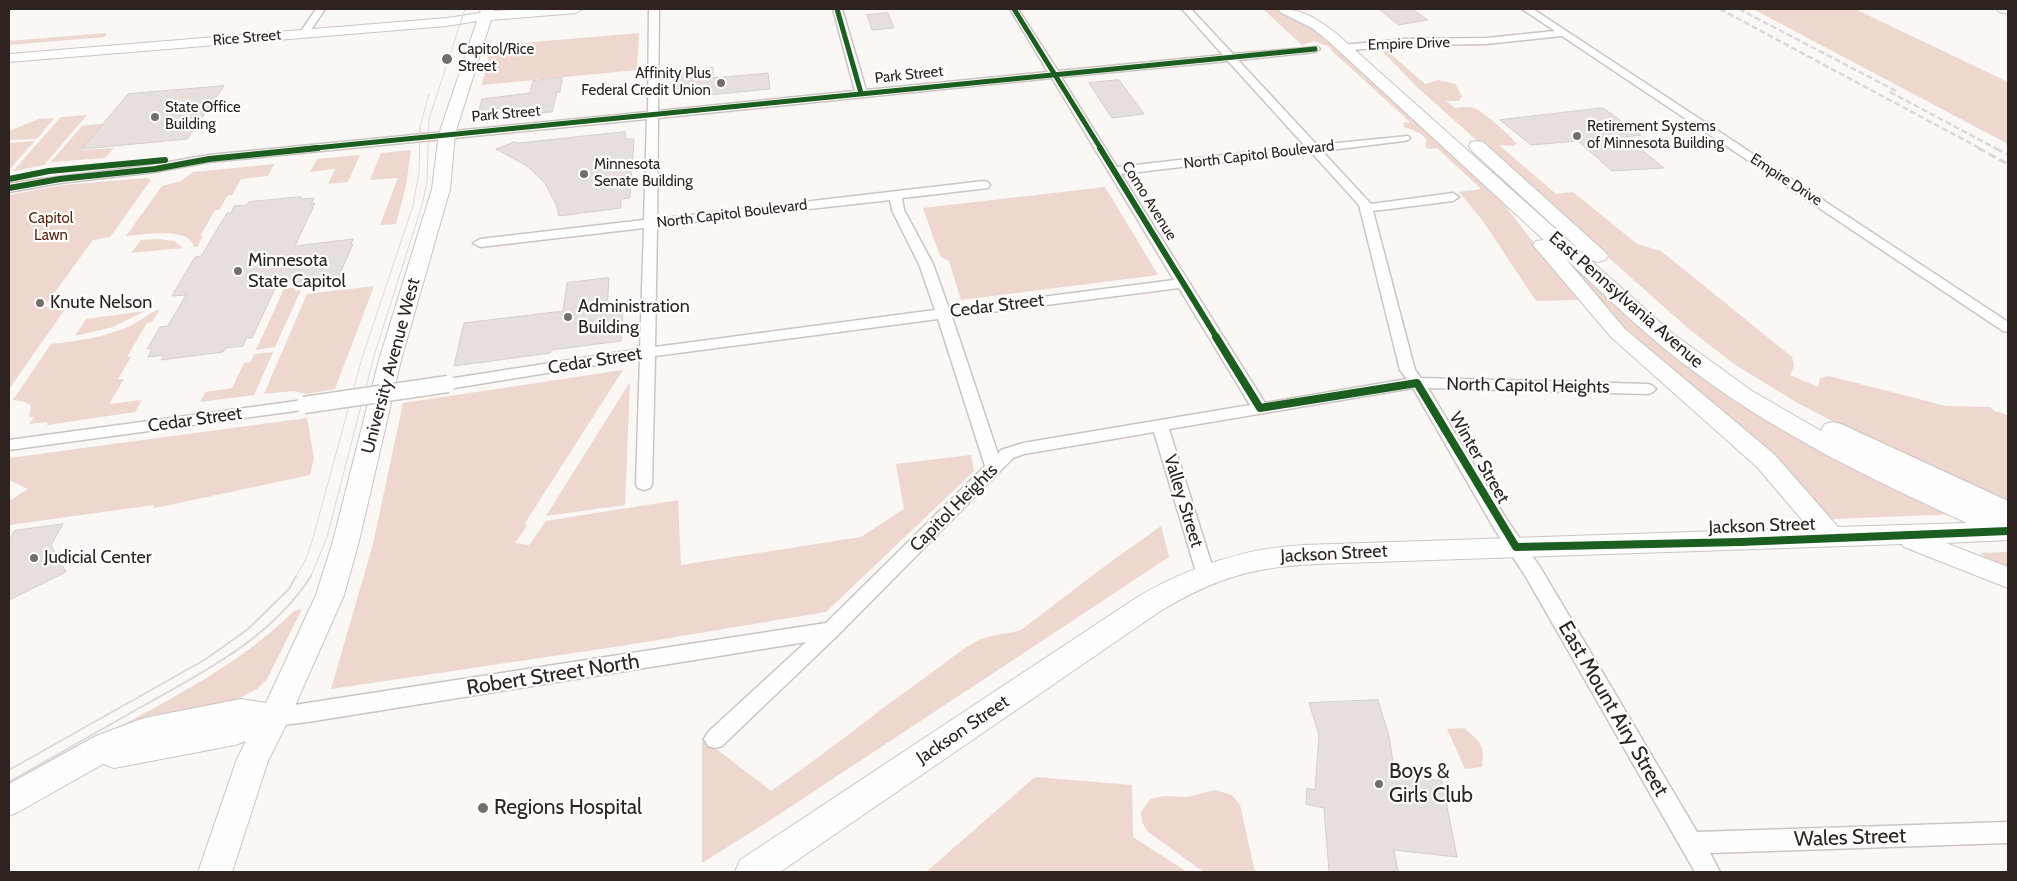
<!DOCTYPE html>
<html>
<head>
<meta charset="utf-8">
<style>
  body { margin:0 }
  #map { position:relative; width:2017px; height:881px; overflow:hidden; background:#faf7f5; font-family:Cabin,sans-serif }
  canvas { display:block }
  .frame { position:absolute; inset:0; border:10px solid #2e231e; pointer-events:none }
</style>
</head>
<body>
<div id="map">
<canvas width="2017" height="881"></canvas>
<div class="frame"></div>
</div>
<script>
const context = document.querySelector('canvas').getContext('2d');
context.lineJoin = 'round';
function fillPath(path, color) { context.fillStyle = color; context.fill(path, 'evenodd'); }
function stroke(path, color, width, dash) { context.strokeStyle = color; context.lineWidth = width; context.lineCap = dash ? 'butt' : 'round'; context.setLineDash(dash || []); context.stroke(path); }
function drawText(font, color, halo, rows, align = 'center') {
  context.font = font + ' Cabin,sans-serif'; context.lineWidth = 4.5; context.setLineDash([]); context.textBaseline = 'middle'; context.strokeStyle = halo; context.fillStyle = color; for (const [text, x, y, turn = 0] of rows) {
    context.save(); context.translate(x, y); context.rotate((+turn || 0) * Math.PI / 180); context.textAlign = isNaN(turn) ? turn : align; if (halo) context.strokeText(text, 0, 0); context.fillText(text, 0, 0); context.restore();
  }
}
fillPath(new Path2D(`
  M1263 9H1279L1313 28 1496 194 1578 300 1536 301 1483 221 1459 192 1481 189 1437 148 1428 149 1425 146 1427 140 1420 133 1404 127 1403 123 1410 122 1332 51 1330 47 1314 41 1302 45Z
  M1753 9H1855L2008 82V144Z
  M107 33 104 37 9 45V41Z
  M639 33 637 70 482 85 489 56 499 45Z
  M1413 45H1466L1403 47 1398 49 1392 55 1425 84 1438 80 1455 84 1462 96 1459 101H1446L1455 108C1461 108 1468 106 1474 108 1484 112 1511 136 1517 144L1513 146 1499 145 1556 194 1573 192 1637 244 1661 251 1792 357 1794 366 1790 375 1818 387 1820 378 1829 376 1946 406 1990 407 1994 411 2008 415V502L1864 438 1796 402 1734 364 1690 330 1418 88 1382 51 1386 47Z
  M87 115 44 165 13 171 61 117Z
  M54 118 37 139 9 140V131L39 119Z
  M109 123 95 133 82 150 114 148 105 158 53 162 49 164 82 126Z
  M35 141 9 170V143Z
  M411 150 406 186 396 224 380 225 398 178 370 180 381 153Z
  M360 155 348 182 328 184 335 169 310 172 317 159Z
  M274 164 268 176 241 179 232 195H228L219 210H215L200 236H203L197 247H194C191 226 141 235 126 236L162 186 181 181 193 172Z
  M147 178 151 180 110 237 93 240 44 307 68 305 9 389V195L63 185Z
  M1105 187 1158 275 961 300 949 261 940 256 923 208Z
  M158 239 174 241 183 248 131 253 141 240Z
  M1562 254 1664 346 1958 514 1831 519 1827 517 1619 324Z
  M374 286 335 389 307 394 293 391 264 394 307 294Z
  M296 287 295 291 301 290 275 347 256 350 284 289Z
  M160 309 152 322 147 323 127 357H131L118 379H124L109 404 142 400 135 412 47 425V422L29 424 34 417H29L31 406 25 402 13 400 51 344C79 341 107 337 132 325 141 321 150 312 160 309Z
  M145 311 113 327 75 336 86 319Z
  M273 352 254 395 200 402 206 392 232 388 244 363 251 362 254 354Z
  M623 370 525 523 527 526 515 543 529 545 546 521 678 500 681 565 861 537 904 509 896 464 971 455 974 471 826 612 634 644 331 689 373 544 403 403Z
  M630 382 625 505 546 516Z
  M307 418 314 458 310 475 165 506 153 508 154 505 9 525V501L28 489 9 480V458Z
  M1161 526 1169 557 769 821 702 863V738L771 791C825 754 876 712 930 674 944 664 969 643 984 638 996 634 1008 634 1021 630L1105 566Z
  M2008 552V571L1998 567 1980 553Z
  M302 609 267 679 257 689 235 700 109 732C175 697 241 663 294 611Z
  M1464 728C1481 743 1485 744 1482 767L1465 769 1447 729Z
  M1035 777 1132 785 1133 837 1187 872H926Z
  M1215 790 1232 795 1240 805 1255 872H1204L1148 832 1142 822 1141 812 1150 799 1164 796 1187 797Z`), '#edd7ce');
const building = new Path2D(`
  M1379 9H1412L1428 20 1399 25Z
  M888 13 894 28 872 30 867 15Z
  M713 68V78L768 73 770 89 698 96 697 93 681 88 673 89V72Z
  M562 78 560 92H557L552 112 535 113 536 108 478 113 482 99 530 93 533 81Z
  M1119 80 1144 114 1112 118 1089 83Z
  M224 86 187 139 82 149 128 94Z
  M1603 108 1641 135 1626 137 1664 168 1612 171 1578 141 1531 145 1500 120Z
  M625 132 626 139H634L630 198 621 199V208L559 216 556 204 544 182 527 166 496 149 514 142 518 143Z
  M301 197 300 199 314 198 311 204 315 203 295 246 353 239 351 245 353 244 338 278 277 284 252 338H246L243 346 226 348 223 352 161 360 164 355 148 357 152 348 147 349 160 327 168 326 186 295 172 296 195 257 201 256 227 213H231L234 206 247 205 249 202Z
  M609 278 607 310 623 308 621 341 551 350 550 353 454 366 464 323 563 311 567 283Z
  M63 524 51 545 66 572 9 600V541L14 531Z
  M1378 700 1389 736 1395 774 1442 781 1457 857 1394 850 1398 872H1329L1324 808 1306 804 1307 788 1315 790 1319 735 1309 703Z`);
fillPath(building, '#e6dfdc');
stroke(building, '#d5cdca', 1);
const street = new Path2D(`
  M316 9H325L307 36H301L299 34Z
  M649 9H659L658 111 855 91 833 9H842L866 90 1048 72 1010 9H1018L1058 71 1223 55 1182 9H1191L1233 54 1318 47 1320 49 1315 52 1238 60 1317 145 1408 136 1410 138 1408 140 1404 141 1322 151 1371 204 1453 193 1459 197 1453 201 1373 211 1415 370 1421 378 1648 384 1653 386 1656 389 1653 392 1648 394 1428 388 1507 520 1540 567 1697 832 2008 822V843L1710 853 1720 872H1695L1526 577 1495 530 1413 388 1169 429 1215 575 1213 580 1206 582 1199 580 1197 575 1154 432 1024 454 1013 458 838 635 722 746 715 748 708 746 704 739 708 732 806 642 308 722 275 726 268 723 265 717 268 711 275 708 826 623 985 466 938 319 655 356 652 484 650 488 644 490 638 488 636 484 640 358 448 389 443 387 440 384 443 381 448 379 640 349 644 228 480 247 473 243 480 239 644 220 647 119 209 162 155 172 60 183 9 192V184L26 181 146 166 209 155 648 112ZM1228 61 1305 146 1117 167 1061 77ZM1052 78 1174 280 949 309 933 264 904 210 902 198 988 188 990 185 988 182 984 181 657 219 658 118ZM1311 152 1359 205 1400 370 1407 379 1265 403 1121 174ZM890 200 892 210 919 264 935 310 655 347 657 226ZM1179 288 1250 405 1023 443 1001 450 998 454 952 317Z
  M1522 9H1533L2008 322V332L2003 331 1562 36 1486 44 1405 45 1343 51 1338 48 1343 45 1405 39 1486 38 1555 31Z
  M304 400 310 401 312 405 310 409 9 450V440Z`);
const secondary = new Path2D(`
  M481 9H495L494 11 527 9H583L576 13 491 20 455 134 450 189 401 360 359 541 344 595 290 717 268 761 232 872H198L237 759 246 741 235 745 114 768 103 764 20 811 9 816V784L96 736 144 718 241 699 266 703 316 595 333 541 379 360 432 189 439 134 477 21 447 26 9 62V54L447 18 480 13Z
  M1278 9C1302 8 1319 20 1337 34L1672 333 1752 391 1823 432 1821 430 1825 424 1833 422 1841 424 2008 501V540L1946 543 2008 567V588L1904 547 1902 544 1315 564C1252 567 1213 579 1159 612L780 872H735L740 860 1139 596C1192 566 1244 548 1305 545L1809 528 1757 467 1611 337 1533 245 1536 241 1544 240 1327 40 1312 28 1280 12ZM1565 258C1607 297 1649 339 1696 373 1779 435 1873 480 1967 523L1838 527 1775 455 1625 329Z
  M1997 9H2008V14L1999 12Z
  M1477 141 1483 142 1605 252 1608 256 1605 260 1598 262 1591 260 1471 150 1469 146 1471 142Z`);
stroke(street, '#cbc5c2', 3);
stroke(secondary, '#cbc5c2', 2);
fillPath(street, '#fefefe');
fillPath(secondary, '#fefefe');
stroke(new Path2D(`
  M295 578 306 559 313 538 362 358 413 206 419 172 420 127 429 94
  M310 578 327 537 374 356 422 205 427 181 429 119 465 9`), '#dad8d8', 1);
stroke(new Path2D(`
  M9 770 206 659 248 629 289 589 296 576
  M9 782C53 757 97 732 141 707 202 673 272 638 311 576`), '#dad8d8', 2);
stroke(new Path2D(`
  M1720 9 1981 149
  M1739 9 1898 92
  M1890 92 1997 149`), '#dad8d8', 2.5, [6, 3]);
stroke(new Path2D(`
  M1978 148 2008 164
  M1995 148 2008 155`), '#dad8d8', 3, [8, 4]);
const streetBridge = new Path2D(`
  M304 405 448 384`);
stroke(streetBridge, '#cbc5c2', 19, []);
stroke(streetBridge, '#fefefe', 16);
stroke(new Path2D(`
  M837 9 861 93
  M1014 9 1101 149
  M305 149 1315 49`), '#1b5e20', 5);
stroke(new Path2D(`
  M1100 148 1217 338
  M9 179 49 171 165 160
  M9 188 60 179 155 169 209 159 318 148`), '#1b5e20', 6);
stroke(new Path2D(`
  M1216 337 1260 408 1417 383 1516 547 1740 542 2008 531`), '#1b5e20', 8);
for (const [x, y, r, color] of [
  [447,59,6,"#756d69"],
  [721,83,5,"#756d69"],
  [155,117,5,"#756d69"],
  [1577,136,5,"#756d69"],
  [584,174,5,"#756d69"],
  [238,271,5,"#756d69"],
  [40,303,5,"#756d69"],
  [568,317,5,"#756d69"],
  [34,558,5,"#756d69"],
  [1379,784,5,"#756d69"],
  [483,808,6,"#756d69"]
]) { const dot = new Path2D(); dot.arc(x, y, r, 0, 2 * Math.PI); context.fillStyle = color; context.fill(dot); stroke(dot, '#fff', 2); }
drawText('15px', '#2e231e', '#fff', [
  ["Rice Street",247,38,-5],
  ["Empire Drive",1409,44,-2],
  ["Park Street",909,75,-6],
  ["Park Street",506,114,-5],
  ["North Capitol Boulevard",1259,155,-7],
  ["Empire Drive",1786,180,33],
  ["Como Avenue",1149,201,58],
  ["North Capitol Boulevard",732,214,-7]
]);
drawText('15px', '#2e231e', '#fff', [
  ["Capitol/Rice",458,50],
  ["Street",458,67],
  ["Affinity Plus",711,74,"right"],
  ["Federal Credit Union",711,91,"right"],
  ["State Office",165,108],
  ["Building",165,125],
  ["Retirement Systems",1587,127],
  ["of Minnesota Building",1587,144],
  ["Minnesota",594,165],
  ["Senate Building",594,182]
], 'left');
drawText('15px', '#5c250d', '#fff', [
  ["Capitol",51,219],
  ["Lawn",51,236]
]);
drawText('18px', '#2e231e', '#fff', [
  ["Minnesota",248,261],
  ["State Capitol",248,282],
  ["Knute Nelson",50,303],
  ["Administration",578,307],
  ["Building",578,328],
  ["Judicial Center",44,558]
], 'left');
drawText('18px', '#2e231e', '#fff', [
  ["East Pennsylvania Avenue",1626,300,41],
  ["Cedar Street",997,306,-7],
  ["Cedar Street",595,361,-9],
  ["University Avenue West",391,366,-75],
  ["North Capitol Heights",1528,386,1],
  ["Cedar Street",195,420,-8],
  ["Winter Street",1479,458,60],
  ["Valley Street",1183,501,73],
  ["Capitol Heights",954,508,-45],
  ["Jackson Street",1762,526,-2],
  ["Jackson Street",1334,554,-3],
  ["Jackson Street",963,730,-34]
]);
drawText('21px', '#2e231e', '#fff', [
  ["Robert Street North",553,675,-9],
  ["East Mount Airy Street",1613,709,60],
  ["Wales Street",1850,838,-2]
]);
drawText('21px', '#2e231e', '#fff', [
  ["Boys &",1389,772],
  ["Girls Club",1389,796],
  ["Regions Hospital",494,808]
], 'left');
</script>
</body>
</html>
